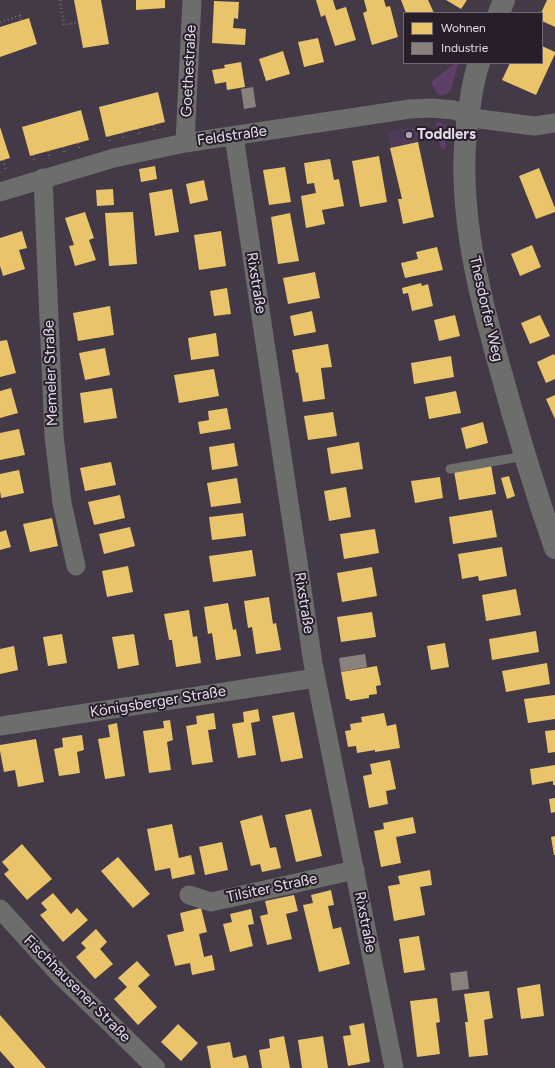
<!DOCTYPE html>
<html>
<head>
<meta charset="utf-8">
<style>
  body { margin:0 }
  #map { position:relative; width:555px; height:1068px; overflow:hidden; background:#433947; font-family:Figtree,sans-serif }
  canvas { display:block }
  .legend { position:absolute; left:403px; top:12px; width:140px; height:52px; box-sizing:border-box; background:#271e2a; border:1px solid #736977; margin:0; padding:5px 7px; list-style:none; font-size:12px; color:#e5daea }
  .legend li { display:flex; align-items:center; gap:8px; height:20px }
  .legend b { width:20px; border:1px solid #736977 }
</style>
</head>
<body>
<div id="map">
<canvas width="555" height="1068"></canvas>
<ul class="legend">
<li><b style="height:11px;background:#e9c46a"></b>Wohnen</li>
<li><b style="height:11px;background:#8a817c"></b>Industrie</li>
</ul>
</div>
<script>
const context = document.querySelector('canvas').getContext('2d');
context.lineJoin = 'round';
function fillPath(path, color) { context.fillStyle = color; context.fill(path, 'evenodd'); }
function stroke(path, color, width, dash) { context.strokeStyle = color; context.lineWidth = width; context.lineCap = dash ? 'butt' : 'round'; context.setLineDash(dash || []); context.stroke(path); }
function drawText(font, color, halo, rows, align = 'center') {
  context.font = font + ' Figtree,sans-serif'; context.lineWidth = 4; context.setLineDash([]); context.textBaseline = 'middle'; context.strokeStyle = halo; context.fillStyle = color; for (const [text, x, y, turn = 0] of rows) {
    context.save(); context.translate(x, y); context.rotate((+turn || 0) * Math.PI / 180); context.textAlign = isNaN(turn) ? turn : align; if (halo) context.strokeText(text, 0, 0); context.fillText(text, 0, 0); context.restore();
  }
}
fillPath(new Path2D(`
  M424 125 427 127 430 138 391 148 387 131Z`), '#4f3a57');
fillPath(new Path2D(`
  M455 63H458V64L451 90C448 94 443 96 438 95L431 82Z
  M438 121 445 126 446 144 445 149H442L440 145 436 123Z`), '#5d3f69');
fillPath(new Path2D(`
  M74 0H101L109 44 83 48Z
  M136 0H165V8L136 10Z
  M316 0H333L336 10 346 7 356 40 335 46 325 15 321 17Z
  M364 0H384L386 7 390 6 398 37 372 45 363 13 367 11Z
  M401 0H428L434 13H406Z
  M446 0H467L461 9Z
  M547 0H555V27L542 21V13H541Z
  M214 1 239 2 238 19 234 18 233 28 246 29 245 45 212 43Z
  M29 18 37 44 0 57V27Z
  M318 38 324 62 304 67 298 42Z
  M542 46 555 52V54L536 95 502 80 510 63H542Z
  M283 51 290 74 266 81 259 59Z
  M241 62 245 87 227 90 226 82 215 84 212 70 225 68 224 65Z
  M158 92 165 122 106 137 99 107Z
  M81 110 89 140 30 156 22 127Z
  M0 127 10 158 0 161Z
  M418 142 434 217 403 224 398 199H402L390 148Z
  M379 156 387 202 360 207 352 161Z
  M330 159 334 180 339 179 344 206 322 210 325 224 306 228 301 196 316 193 314 183 307 184 304 163Z
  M155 166 157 179 141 182 139 169Z
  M285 167 291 202 269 205 263 170Z
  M539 168 555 208V212L536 219 519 176Z
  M204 180 208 200 190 204 186 184Z
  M113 189 114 205 97 206 96 190Z
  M172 189 179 232 155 236 149 193Z
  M85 212 94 238 89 240 96 260 75 266 69 246 74 245 65 218Z
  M133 212 137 264 109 266 105 213Z
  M290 213 299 261 278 264 271 217Z
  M22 231 27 248 19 250 25 269 3 276 0 266V238Z
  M221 231 226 266 199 270 194 235Z
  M532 245 541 267 520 276 511 254Z
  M437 247 443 270 405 278 401 263 418 259 416 252Z
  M315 272 320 298 288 304 283 278Z
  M421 283 422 286 428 284 433 306 412 311 408 293 403 294 402 288Z
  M227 288 231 314 214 316 210 291Z
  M110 306 114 335 78 341 73 313Z
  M312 311 316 332 294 336 290 316Z
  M455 315 460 336 439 341 434 320Z
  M540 315 550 336 530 344 521 323Z
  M216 333 219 356 191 360 188 338Z
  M7 340 16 373 0 377V341Z
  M328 344 332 367 321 368 325 399 303 402 298 372 296 373 292 350Z
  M105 348 110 375 85 380 79 353Z
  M554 354 555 356V379L546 383 537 362Z
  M451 356 454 377 414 384 411 363Z
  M214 369 219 396 179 403 174 375Z
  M11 388 18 413 0 418V391Z
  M112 388 117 418 84 423 80 393Z
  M456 391 461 413 429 419 425 397Z
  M555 395V419L546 399Z
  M227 408 231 429 200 434 198 422 209 420 208 411Z
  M333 412 337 436 308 440 304 416Z
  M483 422 488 443 466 449 461 428Z
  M19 429 25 455 0 460V433Z
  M359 442 363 469 331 474 327 448Z
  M234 443 238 466 212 470 209 447Z
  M111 462 116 485 85 491 80 468Z
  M491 465 496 494 459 500 454 471Z
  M19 470 24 493 1 498 0 491V474Z
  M509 476 515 496 507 499 501 478Z
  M440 477 443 498 415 503 411 481Z
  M237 478 241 503 211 507 207 483Z
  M346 487 351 517 329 521 324 491Z
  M120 495 125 518 94 525 88 502Z
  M492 510 497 537 453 544 449 517Z
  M243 513 246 536 212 540 209 517Z
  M52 518 58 546 30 552 23 524Z
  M130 527 135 546 104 554 99 534Z
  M375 529 379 553 344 559 340 534Z
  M6 530 11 547 0 550V532Z
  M502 547 507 576 479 581 478 576 462 579 458 554Z
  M252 550 256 576 213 582 209 556Z
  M128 566 133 592 107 597 102 571Z
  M372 567 377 596 342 602 337 573Z
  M516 589 521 615 486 621 482 595Z
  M269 597 273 624 276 623 281 650 256 654 252 627 248 628 244 601Z
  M228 603 233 630 236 629 241 656 216 660 212 633 208 634 204 607Z
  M189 610 193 637 197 636 201 663 176 667 172 640H169L164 614Z
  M372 612 376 637 341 642 337 617Z
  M536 631 539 652 492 660 489 639Z
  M62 634 67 663 48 666 43 637Z
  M134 634 139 665 118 669 112 637Z
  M445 643 449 667 431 670 427 646Z
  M14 646 18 670 0 674V649Z
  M547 663 550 684 506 692 502 671Z
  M377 666 381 685 376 686 377 694 369 695V698L350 701 349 699H346L341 672Z
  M555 695V719L528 723 524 699Z
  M258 709 260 721 251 723 256 755 238 758 232 724 244 722 243 712Z
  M294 712 303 758 281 762 272 716Z
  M214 713 216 729 208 730 213 762 192 765 186 726 197 724 196 716Z
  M384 713 387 726 396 724 400 748 375 752V750L357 753 356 746 348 747 345 731 351 730 350 724 362 722 361 717Z
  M170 720 173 740 167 742 171 770 149 773 143 731 164 728 163 721Z
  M117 723 125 776 105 779 98 739 110 737 108 725Z
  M555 730V752L548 753 545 731Z
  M82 735 84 750 77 752 80 773 59 776 54 749 63 747 62 738Z
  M36 739 44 782 18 787 15 770 4 772 0 751V745Z
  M390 760 396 789 386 791 388 804 369 808 363 776 372 774 370 764Z
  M555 765V785H553V781L532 785 530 769Z
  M555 798V812L551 813 549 799Z
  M311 809 322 856 296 862 285 815Z
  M262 815 270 848 276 847 281 868 262 872 260 864 251 866 240 821Z
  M413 817 416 833 396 837 401 863 381 867 374 831 384 829 383 823Z
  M172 824 179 858 191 855 195 874 172 879 170 868 155 871 147 829Z
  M555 836V855H554L551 837Z
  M222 842 228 870 205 875 199 847Z
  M22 844 52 879 27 900 4 874 9 870 2 862Z
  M118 857 150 894 133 908 101 871Z
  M430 870 432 885 420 887 425 915 394 921 388 886 400 884 398 876Z
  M331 890 334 905 328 906 333 929 341 927 350 964 319 972 303 905 313 903 311 895Z
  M53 893 71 914 77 908 88 920 63 942 40 915 47 910 41 903Z
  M294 895 298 911 286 914 292 939 267 945 260 916 268 914 265 901Z
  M201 908 207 932 199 934 204 957 212 955 215 970 192 975 190 963 175 966 167 935 184 931 180 913Z
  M251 909 254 924 248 925 253 946 230 952 223 924 232 922 230 914Z
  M96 929 107 942 100 949 113 964 95 979 76 957 86 948 81 943Z
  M419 936 425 970 404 973 399 939Z
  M137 961 150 975 138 986 157 1007 138 1025 114 999 127 987 118 978Z
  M540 984 544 1016 521 1019 517 988Z
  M489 991 493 1018 484 1020 488 1055 469 1057 465 1022H468L464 994Z
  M437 998 440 1022 436 1023 440 1054 417 1057 410 1001Z
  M0 1015 14 1031 46 1068H15L0 1051Z
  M364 1023 370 1062 348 1066 343 1036 351 1035 349 1026Z
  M178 1024 198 1043 181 1061 161 1042Z
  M284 1036 290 1068H262L259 1050 270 1048 269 1039Z
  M323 1036 328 1068H302L298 1040Z
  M230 1042 233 1058 246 1055 249 1068H211L207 1046Z`), '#e9c46a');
fillPath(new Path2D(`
  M253 87 256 107 244 109 241 89Z
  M365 654 367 667 341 672 339 658Z
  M467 971 469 989 452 991 450 973Z`), '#8a817c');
stroke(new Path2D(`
  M60 0 64 25 78 22
  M0 22 20 16 21 20
  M153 125 155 132
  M138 129 140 135
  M122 133 124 139
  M109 136 110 142
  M78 143 80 150
  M63 147 65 155
  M48 151 50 159
  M33 155 35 163
  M3 160 6 171`), '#6e6c6f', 2.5, [1, 3]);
stroke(new Path2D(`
  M450 469 525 456`), '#6d6e6c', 9);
stroke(new Path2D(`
  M234 136 313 663 394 1068
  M185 143 192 0
  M43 178 54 436 62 503 76 566
  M0 192 114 158 185 143 410 109 432 108 454 110 480 119 534 126 555 123
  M0 726 316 678
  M189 895 211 902 355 870
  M0 909 63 978 111 1024 156 1068`), '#6d6e6c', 19);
stroke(new Path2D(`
  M499 13 504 0
  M479 63C474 76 472 90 470 104 453 195 477 285 501 372 517 431 535 490 555 548`), '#6d6e6c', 22);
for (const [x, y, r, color] of [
  [409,135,4,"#aca2b1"]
]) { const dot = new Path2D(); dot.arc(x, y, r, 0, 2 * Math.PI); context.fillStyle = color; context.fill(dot); stroke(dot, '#271e2a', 1.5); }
drawText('15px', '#e5daea', '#271e2a', [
  ["Goethestraße",189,71,-87],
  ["Feldstraße",232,136,-8],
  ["Rixstraße",256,283,81],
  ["Thesdorfer Weg",486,309,77],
  ["Memeler Straße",51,373,-92],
  ["Rixstraße",304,603,81],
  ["Königsberger Straße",158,702,-9],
  ["Tilsiter Straße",272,888,-12],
  ["Rixstraße",365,922,79],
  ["Fischhausener Straße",77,989,45]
]);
drawText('bold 15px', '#e5daea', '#271e2a', [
  ["Toddlers",417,135]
], 'left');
</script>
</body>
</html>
